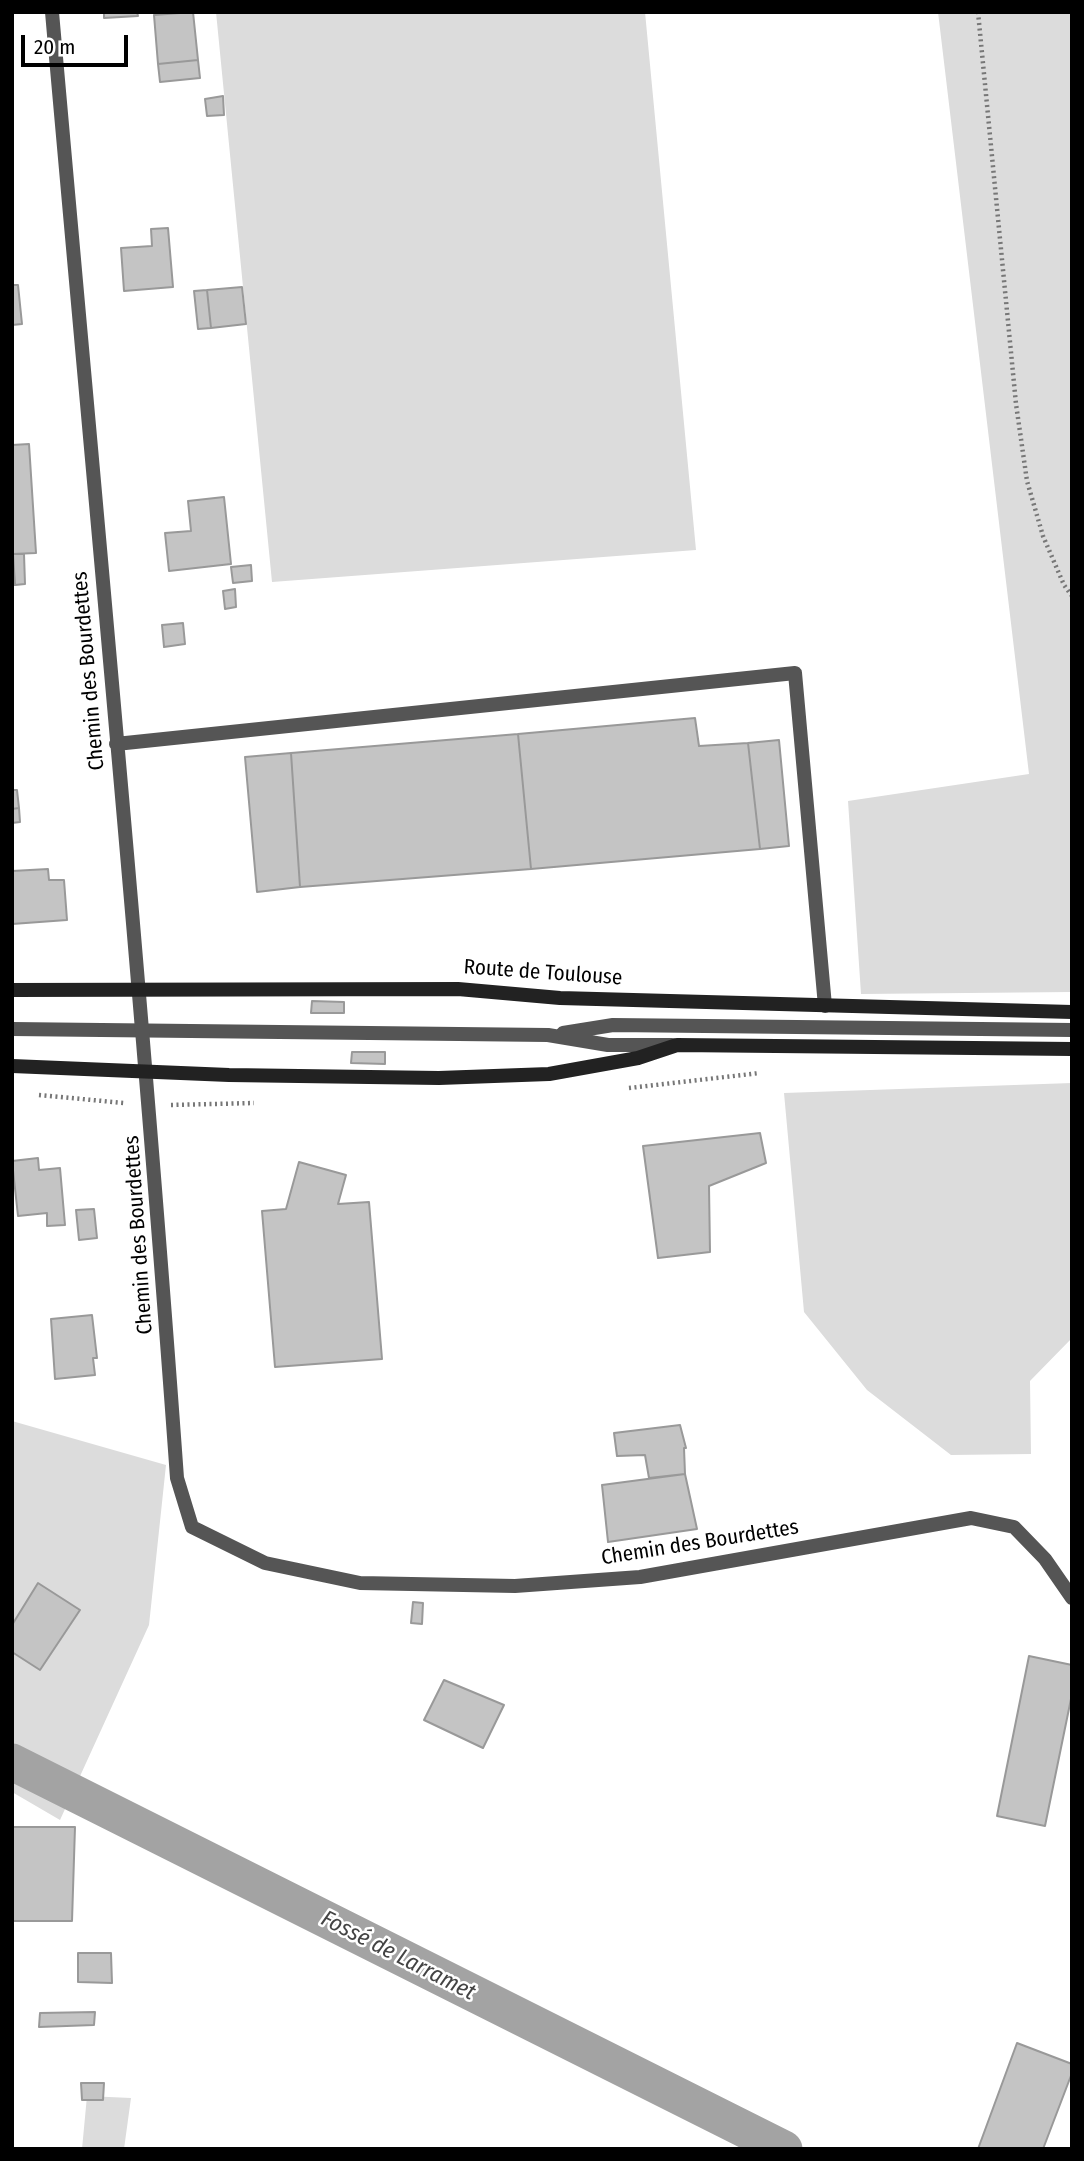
<!DOCTYPE html>
<html>
<head>
<meta charset="utf-8">
<style>
  body { margin:0 }
  #map { position:relative; width:1084px; height:2161px; overflow:hidden; background:#fff; font-family:"Fira Sans Condensed",sans-serif }
  canvas { display:block }
  .frame { position:absolute; inset:0; border:14px solid #000; pointer-events:none }
  .scale { position:absolute; left:21px; top:35px; width:107px; height:32px; box-sizing:border-box; border:4px solid #000; border-top:0; padding-left:9px; font-size:21px; line-height:24px; white-space:nowrap; color:#000; -webkit-text-stroke:5px #fff; paint-order:stroke }
</style>
</head>
<body>
<div id="map">
<canvas width="1084" height="2161"></canvas>
<div class="frame"></div>
<div class="scale">20 m</div>
</div>
<script>
const context = document.querySelector('canvas').getContext('2d');
context.lineJoin = 'round';
function fillPath(path, color) { context.fillStyle = color; context.fill(path, 'evenodd'); }
function stroke(path, color, width, dash) { context.strokeStyle = color; context.lineWidth = width; context.lineCap = dash ? 'butt' : 'round'; context.setLineDash(dash || []); context.stroke(path); }
function drawText(font, color, halo, rows, align = 'center') {
  context.font = font + ' "Fira Sans Condensed",sans-serif'; context.lineWidth = 5; context.setLineDash([]); context.textBaseline = 'middle'; context.strokeStyle = halo; context.fillStyle = color; for (const [text, x, y, turn = 0] of rows) {
    context.save(); context.translate(x, y); context.rotate((+turn || 0) * Math.PI / 180); context.textAlign = isNaN(turn) ? turn : align; if (halo) context.strokeText(text, 0, 0); context.fillText(text, 0, 0); context.restore();
  }
}
fillPath(new Path2D(`
  M216 12H645L696 550 272 582Z
  M938 12H1072V992L861 994 848 801 1029 774Z
  M1072 1083V1338L1030 1381 1031 1454 951 1455 867 1390 804 1312 784 1093Z
  M12 1421 166 1465 149 1625 60 1820 12 1792Z
  M87 2096 131 2098 124 2149H82Z`), '#dcdcdc');
stroke(new Path2D(`
  M12 1762 784 2149`), '#a3a3a3', 37);
const building = new Path2D(`
  M104 12H137L138 16 104 18Z
  M193 12 198 60 158 64 154 15Z
  M198 60 200 78 160 82 158 64Z
  M223 96 224 115 207 116 205 99Z
  M168 228 173 287 124 291 121 248 152 246 151 229Z
  M12 285H18L22 324 12 325Z
  M242 287 246 324 211 328 207 290Z
  M207 290 211 328 198 329 194 291Z
  M29 444 36 553 13 554 15 585H12V445Z
  M224 497 231 564 169 571 165 533 191 531 188 501Z
  M13 554H24L25 584 15 585Z
  M251 565 252 581 233 583 231 567Z
  M235 589 236 607 225 609 223 591Z
  M183 623 185 644 164 647 162 625Z
  M695 718 699 746 748 743 760 849 531 869 518 734Z
  M518 734 531 869 300 887 291 753Z
  M779 740 789 846 760 849 748 743Z
  M291 753 300 887 257 892 245 757Z
  M12 790H17L19 808 12 809Z
  M19 808 20 822 12 823V809Z
  M48 869 49 880H64L67 920 12 924V871Z
  M312 1001 344 1002V1013H311Z
  M352 1052H385V1064L351 1063Z
  M760 1133 766 1163 709 1186 710 1252 658 1258 643 1146Z
  M38 1158 39 1170 60 1168 65 1225 47 1226V1213L18 1216 12 1161Z
  M299 1162 346 1175 338 1204 369 1202 382 1359 275 1367 262 1211 286 1209Z
  M94 1209 97 1238 79 1240 76 1210Z
  M92 1315 97 1358H93L95 1375 55 1379 51 1319Z
  M680 1425 686 1448H684L685 1474 649 1478 645 1455 617 1456 614 1433Z
  M685 1474 697 1529 608 1542 602 1485Z
  M38 1583 80 1610 40 1670 12 1652V1625Z
  M413 1602 423 1603 422 1624 411 1623Z
  M1029 1656 1072 1665V1694L1045 1826 997 1816Z
  M444 1680 504 1705 483 1748 424 1720Z
  M12 1827H75L72 1921H12Z
  M78 1953H111L112 1983 78 1982Z
  M95 2012 94 2025 39 2027 40 2013Z
  M1017 2043 1072 2064V2073L1043 2149H978Z
  M81 2083H104L103 2100H82Z`);
fillPath(building, '#c4c4c4');
stroke(building, '#999', 2);
stroke(new Path2D(`
  M978 12 1016 404 1027 481 1043 536 1064 585 1072 596
  M629 1088 760 1073
  M39 1095 124 1103
  M171 1105 254 1103`), '#777', 4.5, [2, 3.5]);
stroke(new Path2D(`
  M12 1029 548 1035 608 1045H672
  M563 1033 613 1025 1072 1030`), '#555', 14);
stroke(new Path2D(`
  M52 12C95 501 142 989 177 1478L192 1527 265 1563 360 1583 515 1586 640 1577 971 1518 1014 1527 1045 1559 1072 1598
  M116 744 795 673 825 1006`), '#555', 14);
stroke(new Path2D(`
  M12 990 458 989 560 998 1072 1012
  M12 1066 229 1075 439 1078 549 1074 638 1058 677 1045 1072 1049`), '#222', 14);
drawText('21px', '#000', '#fff', [
  ["Chemin des Bourdettes",89,671,-95],
  ["Route de Toulouse",543,973,4],
  ["Chemin des Bourdettes",139,1235,-94],
  ["Chemin des Bourdettes",700,1543,-9]
]);
drawText('italic 23px', '#444', '#fff', [
  ["Fossé de Larramet",398,1956,27]
]);
</script>
</body>
</html>
